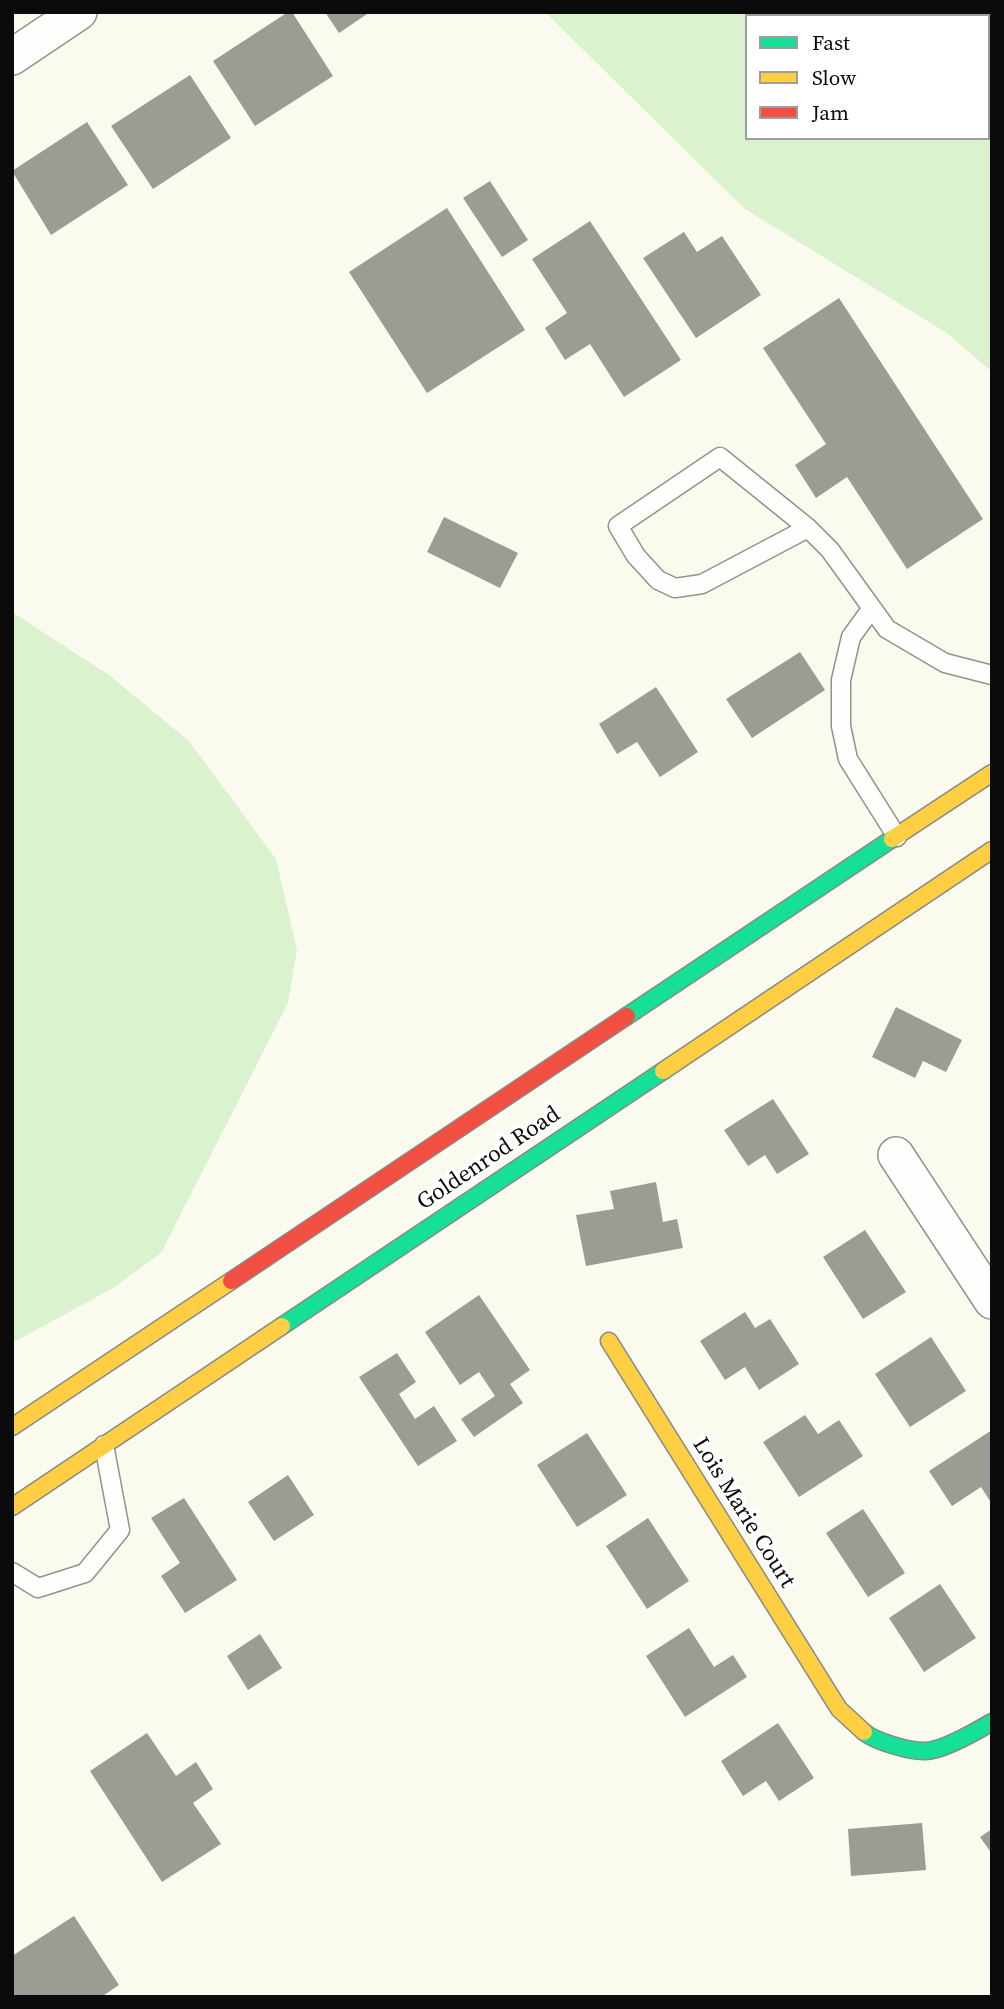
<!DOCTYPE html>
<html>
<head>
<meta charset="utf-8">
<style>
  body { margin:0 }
  #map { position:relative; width:1004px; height:2009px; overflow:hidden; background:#fafaef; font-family:"Source Serif 4",serif }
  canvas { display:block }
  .frame { position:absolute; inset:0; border:14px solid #0b0b0b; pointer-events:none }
  .legend { position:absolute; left:745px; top:14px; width:245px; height:126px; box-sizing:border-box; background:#fff; border:2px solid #9d9d9d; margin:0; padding:9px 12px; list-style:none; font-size:21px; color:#0b0b0b }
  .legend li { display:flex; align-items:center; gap:14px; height:35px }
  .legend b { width:35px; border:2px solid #9d9d9d }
</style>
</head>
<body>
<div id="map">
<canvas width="1004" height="2009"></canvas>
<div class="frame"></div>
<ul class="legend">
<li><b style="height:9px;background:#16e098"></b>Fast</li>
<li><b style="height:9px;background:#ffcf43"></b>Slow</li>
<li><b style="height:9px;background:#f24e42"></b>Jam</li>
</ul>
</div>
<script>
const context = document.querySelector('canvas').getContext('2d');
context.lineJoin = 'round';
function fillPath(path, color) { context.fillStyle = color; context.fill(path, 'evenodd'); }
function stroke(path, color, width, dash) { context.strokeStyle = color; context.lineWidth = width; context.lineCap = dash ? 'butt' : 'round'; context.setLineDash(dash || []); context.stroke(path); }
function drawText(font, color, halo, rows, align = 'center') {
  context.font = font + ' "Source Serif 4",serif'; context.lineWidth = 7; context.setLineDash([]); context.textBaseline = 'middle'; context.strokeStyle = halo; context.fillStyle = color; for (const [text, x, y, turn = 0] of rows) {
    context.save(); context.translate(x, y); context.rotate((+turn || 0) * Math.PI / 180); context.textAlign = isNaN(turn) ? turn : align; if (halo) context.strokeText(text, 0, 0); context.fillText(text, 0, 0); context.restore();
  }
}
fillPath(new Path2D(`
  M545 12H992V372L947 333 745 209ZM747 16H988V138H747Z
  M12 612 109 675 189 741 276 859 297 950 288 1003 161 1253 113 1288 12 1343Z`), '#daf2cd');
fillPath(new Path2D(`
  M288 12H292L333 76 255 126 213 61Z
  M325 12H370L339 33Z
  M190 75 231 138 153 189 111 126Z
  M87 122 128 185 51 235 12 171Z
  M490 181 528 240 502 257 463 198Z
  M447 208 525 330 427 393 349 272Z
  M590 221 681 360 624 397 590 344 565 360 545 328 567 313 532 259Z
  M684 232 697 252 722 236 761 295 696 338 643 258Z
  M839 298 983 519 907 569 847 477 816 498 795 465 826 444 763 348Z
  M444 517 518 553 500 588 427 552Z
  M800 652 825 690 752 738 726 699Z
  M656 687 698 752 660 777 637 742 617 754 599 724Z
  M896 1007 962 1040 946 1072 923 1061 915 1078 872 1057Z
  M773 1099 809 1154 777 1174 765 1155 748 1166 724 1130Z
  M656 1182 663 1222 677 1219 683 1248 586 1266 576 1215 614 1209 610 1191Z
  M865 1230 906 1292 863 1319 823 1257Z
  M479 1295 530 1370 510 1384 523 1403 474 1437 461 1419 495 1396 479 1372 460 1385 425 1332Z
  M745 1312 755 1328 770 1319 799 1364 759 1390 745 1367 725 1380 700 1341Z
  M931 1337 966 1391 910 1427 875 1374Z
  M397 1353 416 1382 399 1394 415 1419 434 1406 457 1441 418 1466 359 1377Z
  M805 1415 818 1434 839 1420 863 1456 799 1497 763 1442Z
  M992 1430V1504L981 1487 952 1506 929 1471Z
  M587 1433 627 1495 577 1527 537 1465Z
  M288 1475 314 1515 274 1541 248 1502Z
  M184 1498 237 1580 185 1613 161 1576 180 1563 151 1518Z
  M863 1509 905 1573 868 1597 826 1533Z
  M648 1518 689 1581 647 1609 606 1546Z
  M940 1584 976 1638 924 1672 889 1618Z
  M689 1628 714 1667 733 1655 747 1677 685 1717 646 1656Z
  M260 1634 282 1668 248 1690 227 1656Z
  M778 1723 814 1778 779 1801 766 1781 743 1796 721 1761Z
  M147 1733 176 1776 196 1762 213 1789 193 1803 221 1844 162 1882 90 1771Z
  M922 1823 926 1870 851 1876 848 1829Z
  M992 1829V1854L980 1837Z
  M74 1916 119 1985 101 1997H12V1956Z`), '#9c9c95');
const lane = new Path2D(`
  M808 528 702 584 675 588 658 580 636 556 618 526 720 457 808 528 830 550 887 629 945 663 992 675
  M872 608 851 637 841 680V726L848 759 897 837
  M12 1572 38 1588 85 1573 120 1530 104 1445`);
const street = new Path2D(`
  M12 57 79 12
  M896 1155 992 1301`);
const fast = new Path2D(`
  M627 1016 892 839
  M282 1326 663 1071
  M864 1732C874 1741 911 1752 926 1751 943 1750 977 1731 992 1722`);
const slow = new Path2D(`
  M892 839 992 773
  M663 1071 992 850
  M609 1341 839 1709 864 1732
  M12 1427 231 1281
  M12 1507 282 1326`);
const jam = new Path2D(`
  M231 1281 627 1016`);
stroke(lane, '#93938e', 21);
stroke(street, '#93938e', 38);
stroke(fast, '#898984', 19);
stroke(slow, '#898984', 19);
stroke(jam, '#898984', 19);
stroke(lane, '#fefefd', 18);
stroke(street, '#fefefd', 35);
stroke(fast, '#16e098', 16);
stroke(slow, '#ffcf43', 16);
stroke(jam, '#f24e42', 16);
drawText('23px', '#0b0b0b', '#fff', [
  ["Goldenrod Road",489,1159,-34],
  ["Lois Marie Court",743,1513,58]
]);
</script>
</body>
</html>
